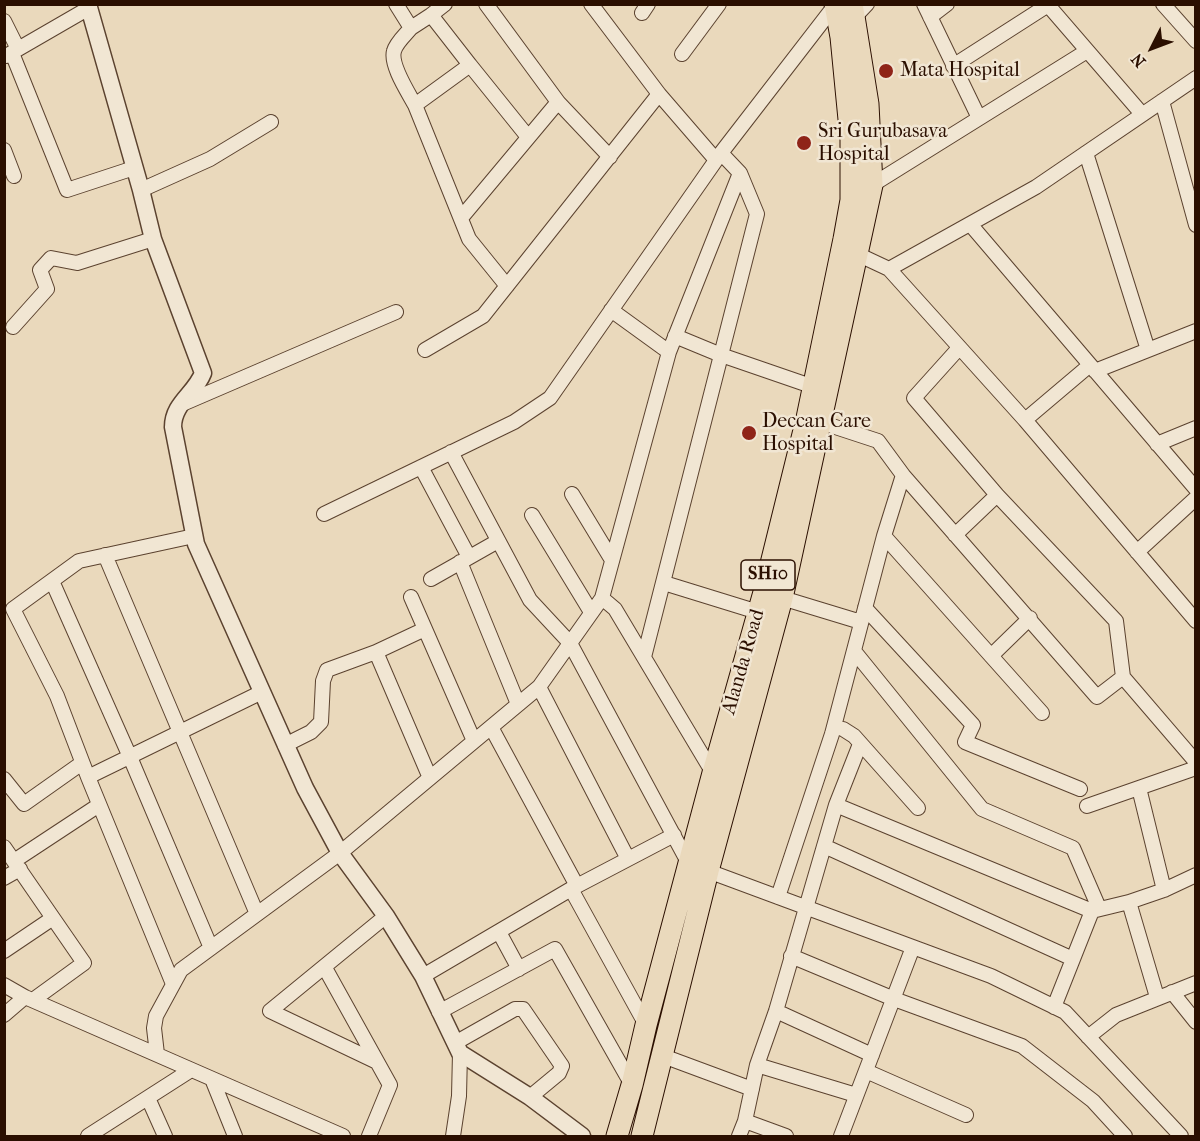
<!DOCTYPE html>
<html>
<head>
<meta charset="utf-8">
<style>
  body { margin:0 }
  #map { position:relative; width:1200px; height:1141px; overflow:hidden; background:#ead9bc; font-family:"IM FELL French Canon",serif }
  canvas { display:block }
  .frame { position:absolute; inset:0; border:6px solid #2b0f00; pointer-events:none }
  .north { position:absolute; left:1122px; top:18px; width:60px; height:60px; -webkit-text-stroke:4px #f1e6d3; paint-order:stroke; rotate:228deg; font-size:16px; font-weight:700; line-height:24px; text-align:center; color:#2b0f00 }
  .north::after { content:''; display:block; margin:auto; width:21px; height:27px; background:#2b0f00; clip-path:polygon(50% 0,100% 100%,50% 72%,0 100%) }
</style>
</head>
<body>
<div id="map">
<canvas width="1200" height="1141"></canvas>
<div class="frame"></div>
<div class="north">N</div>
</div>
<script>
const context = document.querySelector('canvas').getContext('2d');
context.lineJoin = 'round';
function stroke(path, color, width, dash) { context.strokeStyle = color; context.lineWidth = width; context.lineCap = dash ? 'butt' : 'round'; context.setLineDash(dash || []); context.stroke(path); }
function drawText(font, color, halo, rows, align = 'center') {
  context.font = font + ' "IM FELL French Canon",serif'; context.lineWidth = 5; context.setLineDash([]); context.textBaseline = 'middle'; context.strokeStyle = halo; context.fillStyle = color; for (const [text, x, y, turn = 0] of rows) {
    context.save(); context.translate(x, y); context.rotate((+turn || 0) * Math.PI / 180); context.textAlign = isNaN(turn) ? turn : align; if (halo) context.strokeText(text, 0, 0); context.fillText(text, 0, 0); context.restore();
  }
}
const minor = new Path2D(`
  M396 4 411 28 431 15 470 65 415 105 469 239 507 286
  M591 4 659 94
  M924 4 979 118
  M1047 4 1142 114
  M1163 4 1196 41
  M642 13 648 4
  M431 15 445 4
  M930 17 947 4
  M4 21 18 49
  M850 22 867 4
  M411 28C405 35 396 43 394 51 390 65 408 92 415 105
  M12 53 67 190 134 168
  M682 54 719 4
  M6 56 89 8
  M470 65 528 137
  M953 66 1048 5
  M1162 101 1196 225
  M558 102 610 157
  M4 150 14 176
  M1086 153 1148 350
  M872 185 1087 51
  M141 190 210 159 271 122
  M461 218 558 102 486 4
  M970 224 1196 489
  M853 249 857 254 889 269 1025 420 1196 621
  M889 269 1036 187 1196 78
  M611 310 669 352
  M13 327 47 289 40 270 51 258 77 263 153 239
  M675 336 721 355 814 387
  M959 348 914 398 997 495 1116 621 1123 677
  M425 350 483 316 659 94 716 160
  M1095 371 1196 331
  M180 405 396 312
  M1025 420 1090 365
  M1157 444 1196 428
  M451 452 530 600 570 643 689 864 991 976 1065 1012 1181 1136
  M421 467 469 557
  M903 475 1097 697 1123 677 1196 762
  M572 494 612 560
  M324 514 514 422 550 398 721 153
  M532 515 591 612
  M955 535 997 495
  M194 536 79 561 13 609 57 696 88 777 262 692
  M884 536 1042 713
  M1137 552 1196 498
  M105 555 257 914
  M460 562 518 704
  M431 579 498 541
  M52 581 130 757 211 948
  M664 583 758 612
  M411 597 474 741
  M602 598 615 609 713 773
  M782 598 861 622
  M865 608 973 725 965 742 1080 789
  M425 629 376 652 430 778
  M854 651 982 809 1073 848 1099 908
  M991 656 1030 618
  M644 657 757 214 740 173
  M539 687 628 859
  M491 727 577 886
  M834 727 843 729 854 736 918 808
  M285 745 311 732 321 722 323 681 327 670 376 652
  M88 777 173 984
  M4 779 24 804 82 763
  M1139 788 1164 890
  M836 805 860 744
  M1087 806 1196 768
  M824 846 1073 959
  M4 847 84 963 33 1000
  M14 861 99 805
  M4 878 20 869
  M778 897 832 734 884 536 903 475 878 441 814 420
  M1129 902 1157 997
  M499 932 519 969
  M4 951 53 918
  M791 956 894 999 1022 1046 1093 1101 1125 1136
  M325 968 390 1085 369 1136
  M423 976 571 889
  M4 985 25 997 343 1136
  M1172 992 1196 1022
  M1054 1007 1092 911
  M776 1011 872 1055
  M439 1012 555 949 632 1085
  M4 1015 25 997
  M646 1025 571 889 674 835
  M1088 1037 1116 1015 1196 983
  M455 1043 515 1009H523L562 1066 559 1073 530 1097
  M157 1054 154 1028 156 1016 181 970 340 853 539 687 602 598 669 352 740 173 721 153 836 4
  M663 1056 752 1089
  M377 1062 270 1011 386 916
  M757 1065 856 1095
  M866 1071 966 1115
  M212 1079 235 1136
  M148 1098 165 1136
  M745 1121 786 1136
  M88 1136 191 1070
  M453 1136 459 1096 460 1053
  M739 1136 745 1121 757 1065 776 1011 836 805 1092 911 1129 902 1164 890 1196 875
  M841 1136 913 947`);
const tertiary = new Path2D(`
  M88 4 141 190 153 239 203 373C195 394 173 403 173 427L196 544 305 788 340 853 386 916 423 976 460 1053 530 1097 582 1136`);
const primary = new Path2D(`
  M617 1136 632 1085 646 1025 713 773 764 592 807 418 844 239 851 200V140L841 37 835 4
  M642 1136 708 871 782 598 872 185 868 104 852 4`);
stroke(minor, '#5b422f', 16);
stroke(tertiary, '#5b422f', 19);
stroke(primary, '#2b0f00', 23);
stroke(minor, '#f1e6d3', 14);
stroke(tertiary, '#f1e6d3', 16);
stroke(primary, '#ead9bc', 21);
for (const [x, y, r, color] of [
  [886,71,8,"#8f2418"],
  [804,143,8,"#8f2418"],
  [749,433,8,"#8f2418"]
]) { const dot = new Path2D(); dot.arc(x, y, r, 0, 2 * Math.PI); context.fillStyle = color; context.fill(dot); stroke(dot, '#f1e6d3', 2); }
for (const [x, y, w] of [
  [768,575,54]
]) { const box = new Path2D(); box.roundRect(x - w / 2, y - 15, w, 30, 4.5); context.fillStyle = '#f1e6d3'; context.fill(box); stroke(box, '#2b0f00', 1.5); }
drawText('bold 18px', '#2b0f00', null, [
  ["SH10",768,575]
]);
drawText('20px', '#2b0f00', '#f1e6d3', [
  ["Mata Hospital",900,71],
  ["Sri Gurubasava",818,132],
  ["Hospital",818,155],
  ["Deccan Care",762,422],
  ["Hospital",762,445]
], 'left');
drawText('20px', '#2b0f00', '#f1e6d3', [
  ["Alanda Road",744,662,-74]
]);
</script>
</body>
</html>
